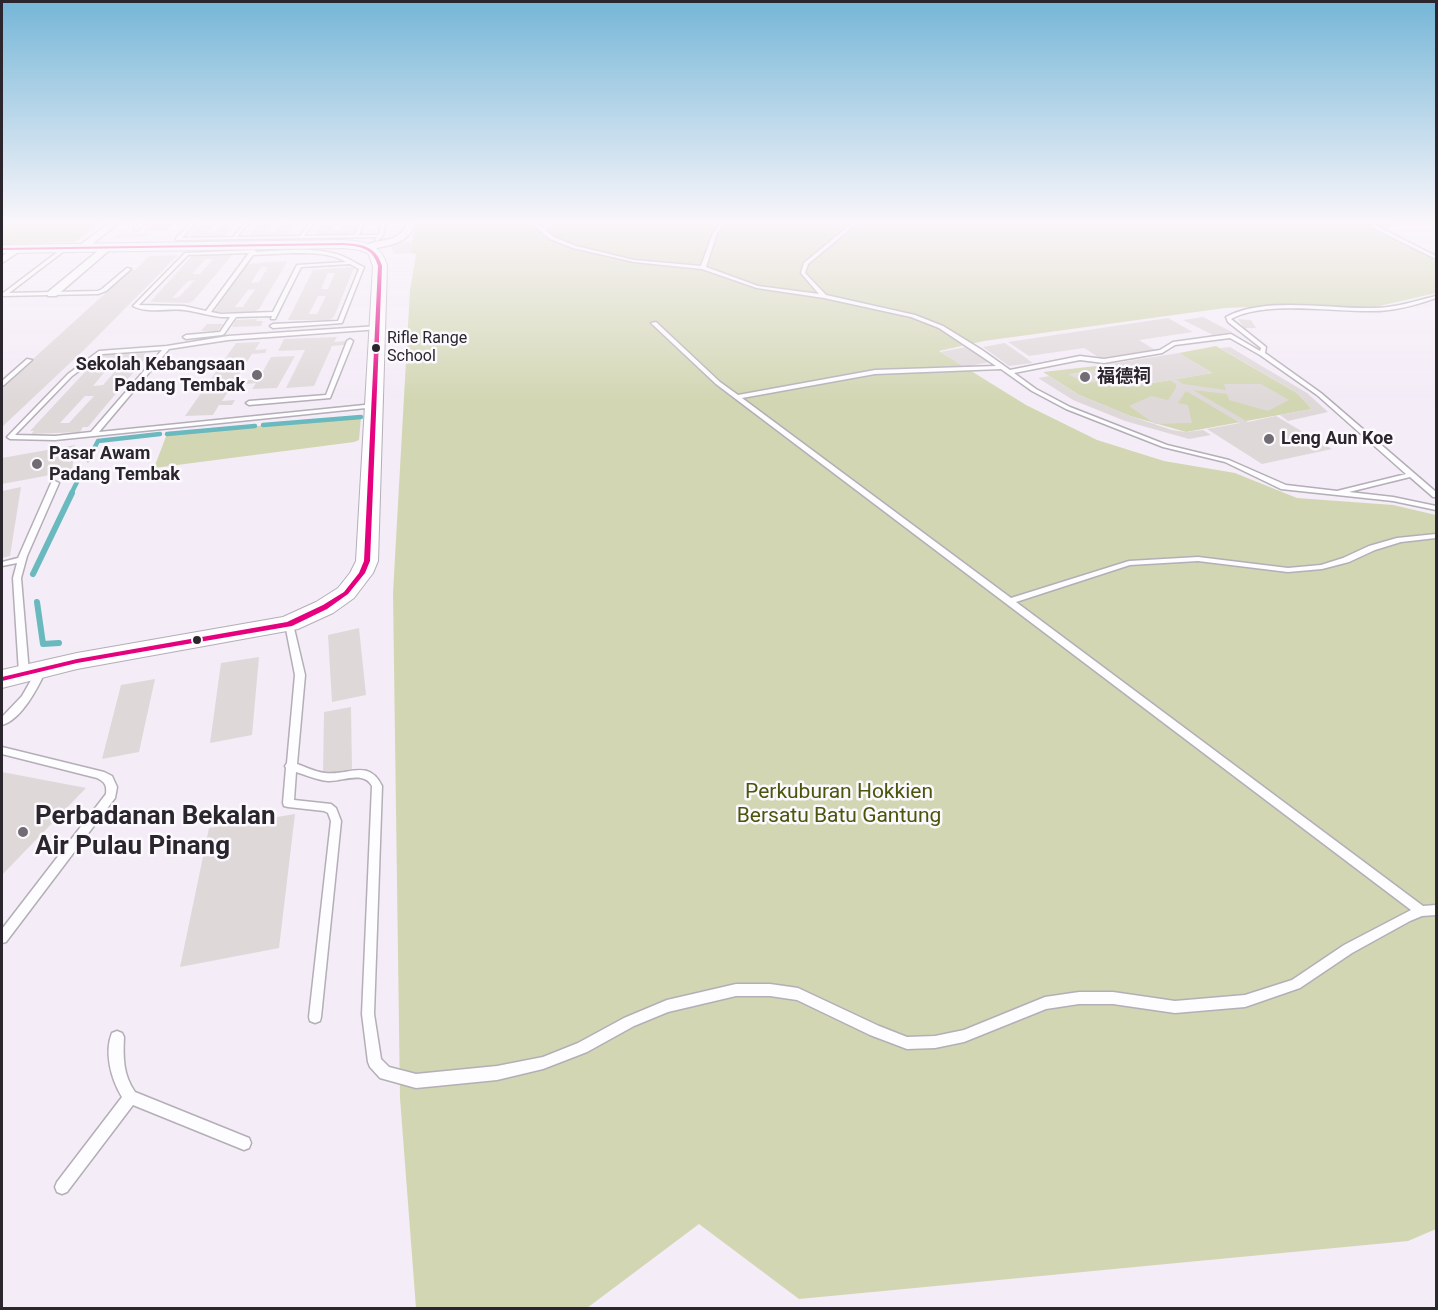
<!DOCTYPE html>
<html>
<head>
<meta charset="utf-8">
<style>
  body { margin:0 }
  #map { position:relative; width:1438px; height:1310px; overflow:hidden; background:#f4ecf7; font-family:Roboto,sans-serif }
  canvas { display:block }
  .frame { position:absolute; inset:0; border:3px solid #2b262e; pointer-events:none }
</style>
</head>
<body>
<div id="map">
<canvas width="1438" height="1310"></canvas>
<div class="frame"></div>
</div>
<script>
const context = document.querySelector('canvas').getContext('2d');
context.lineJoin = 'round';
function fillPath(path, color) { context.fillStyle = color; context.fill(path, 'evenodd'); }
function stroke(path, color, width, dash) { context.strokeStyle = color; context.lineWidth = width; context.lineCap = dash ? 'butt' : 'round'; context.setLineDash(dash || []); context.stroke(path); }
function drawText(font, color, halo, rows, align = 'center') {
  context.font = font + ' Roboto,"Noto Sans SC",sans-serif'; context.lineWidth = 5; context.setLineDash([]); context.textBaseline = 'middle'; context.strokeStyle = halo; context.fillStyle = color; for (const [text, x, y, turn = 0] of rows) {
    context.save(); context.translate(x, y); context.rotate((+turn || 0) * Math.PI / 180); context.textAlign = isNaN(turn) ? turn : align; if (halo) context.strokeText(text, 0, 0); context.fillText(text, 0, 0); context.restore();
  }
}
fillPath(new Path2D(`
  M2 220H105L75 242 2 244Z
  M416 220H1393L1394 226 1381 230 1436 261V293L1375 307 1300 305 1225 308 984 341 939 351 1026 405 1097 440 1164 461 1235 473 1297 498 1393 505 1436 515V1229L1408 1241 799 1299 699 1224 587 1308H416L400 1098 393 593 410 290 416 254 410 253Z
  M1216 346 1297 393 1312 409 1186 432 1130 416 1079 395 1043 372 1096 366 1128 387 1212 373 1179 353Z
  M361 417 359 440 354 442 154 468 167 434Z`), '#d2d6b2');
stroke(new Path2D(`
  M263 425 361 417
  M167 434 255 426
  M88 460 98 441 160 434
  M71 494 81 474`), '#69b9be', 4.5);
stroke(new Path2D(`
  M33 574 72 493
  M37 602 43 644 59 643`), '#69b9be', 6);
fillPath(new Path2D(`
  M156 220H177L166 231H143Z
  M204 220H219L207 233H213L226 220H239L226 235 222 237 189 238 190 236H188Z
  M262 220H278L267 232H274L284 220H298L288 234 283 236 251 237 249 235Z
  M324 220H340L332 231H339L346 220H360L353 233 348 235 316 236 315 235Z
  M150 233 145 237 113 238 119 234Z
  M413 242 410 253 393 254 394 251H391L393 244Z
  M230 253 233 254 194 300 189 303 150 302 192 256ZM206 259H213L200 274H192ZM195 280 179 297 172 298 188 281Z
  M178 255 87 347 2 427V387L131 270H135L149 256Z
  M285 261 287 262 259 309 254 312H214L246 264ZM261 267H268L259 282 251 283ZM255 289 243 307H235L248 290Z
  M351 267 354 268 334 317 329 320H288L313 270ZM328 273H335L328 289H321ZM318 296H326L317 314H309Z
  M1203 317 1232 332 1213 335 1183 320Z
  M1168 318 1193 332 1139 340 1155 350 1100 358 1084 348 1029 356 1008 342Z
  M257 319 256 321H263L261 326 232 327 236 320Z
  M1238 319 1251 320 1256 328H1244Z
  M207 324H223L218 331H201Z
  M337 337 334 342 346 341 344 345 332 346 314 386 286 388 305 350 278 351 284 339Z
  M260 342 255 350 267 349 265 353 252 354 222 401 235 400 232 405H219L213 415 185 416 236 343Z
  M1005 343 1033 363 1009 366 983 347Z
  M966 347 990 362 965 367 940 352Z
  M1230 347 1307 393 1328 412 1288 421 1280 415 1312 409 1297 393 1220 348Z
  M145 353 144 356 148 355 88 427H83L80 432 31 434 34 431H30L98 358 104 355ZM113 362H123L103 385 93 386ZM85 396H94L69 423H60Z
  M1179 353 1213 373 1176 379 1183 384 1226 390 1224 384H1261L1289 400 1268 411 1229 400 1227 394 1193 390 1248 422 1276 416 1332 449 1262 464 1207 429 1240 423 1186 391 1178 403 1188 405 1192 423 1155 424 1129 406 1151 396 1168 400 1176 388V384L1170 380 1128 387 1096 366Z
  M295 356 277 388 252 389 256 383 246 384 248 380H258L271 357Z
  M1093 370 1101 376 1097 377 1102 381 1085 383 1068 374Z
  M1049 376 1079 395 1130 416 1172 430 1186 432 1203 430 1211 435 1189 439 1125 421 1073 400 1038 378Z
  M75 445 72 471 2 484V458Z
  M21 487 10 556 2 558V491Z
  M359 628 366 695 332 702 328 635Z
  M259 657 252 735 210 743 221 663Z
  M155 679 139 752 102 759 121 685Z
  M351 707 352 769 323 774 324 712Z
  M2 772 86 788 2 875Z
  M295 814 279 948 180 967 209 828Z`), '#dfd8d9');
const lane = new Path2D(`
  M143 220H148L138 230H134V228Z
  M194 220H198L182 238 233 237 247 220H251L237 237 300 236 312 220H316L304 236 354 235 362 220H366L359 235H379L382 220H386L383 236 377 241 375 240 377 237 176 240V238Z
  M527 220H532L542 228 553 220H558L545 230 554 237 576 246 634 260 701 266 713 233 724 220H728L717 233 706 267 758 286 819 294 801 273 804 263 856 220H861L808 264 805 273 826 295 915 315 943 326 982 350 1010 370 1080 356 1104 359 1160 350 1173 342 1231 334 1260 351 1261 348 1228 322 1226 317C1264 296 1330 309 1373 308 1395 308 1415 301 1436 296V298C1416 305 1395 311 1373 311 1334 312 1264 300 1231 319L1266 347 1265 353 1321 393 1436 492V497H1433L1410 477 1349 492 1393 497 1436 506V510L1393 501 1281 489 1225 462 1163 447 1066 409 1032 391 1001 369 875 374 742 398 1011 598 1129 561 1198 557 1288 568 1321 565 1343 558 1369 546 1397 538 1436 534V538L1401 542 1375 550 1349 562 1322 569 1288 572 1198 561 1130 565 1016 602 1423 906 1436 905V915L1422 916 1410 921 1352 953 1300 988 1245 1007 1175 1013 1113 1004H1079L1046 1009 964 1042 935 1048 907 1049 870 1035 797 1000 770 996H736L668 1012 634 1026 587 1052 543 1069 497 1080 416 1088 380 1078 370 1067 368 1062 362 1014 372 786C363 770 342 782 328 781 317 780 306 775 296 772L294 800 331 804 336 808 341 821 321 1017 320 1021 315 1023 310 1021 309 1017 331 821 328 813 324 811 288 807 284 806 283 803 286 768 285 766 287 763 295 675 285 624 289 621 293 624 305 675 297 764C306 767 315 772 325 773 349 776 368 758 382 786L374 1014 381 1059 389 1067 416 1074 497 1066 543 1057 578 1043 624 1018 667 1000 736 984H770L798 988 879 1026 907 1037 935 1036 964 1030 1045 997 1079 992H1113L1175 1001 1245 995 1292 980 1344 945 1411 910 716 384 651 323 656 322 720 382 738 395 875 370 996 366 939 328 911 317 824 298 757 288 702 269 634 262 573 248 550 239ZM1230 338 1260 355 1317 395 1406 474 1337 491 1286 485 1229 460 1167 445 1070 407 1036 389 1014 373 1080 360 1104 363 1162 353 1175 345Z
  M1370 220H1374L1375 225 1436 256V259L1371 227Z
  M64 247 68 248 9 293 98 291 102 289 127 268 131 269 106 291 98 294 2 296V294Z
  M254 250 256 251 255 252C283 251 315 246 342 256 350 259 356 264 364 267L342 323 273 328 270 326 273 324 338 321 359 269 350 264 301 267 275 319H271L272 316 236 317 224 334 222 335 186 339 183 337 186 335 220 332 230 317C213 318 201 312 184 310 168 308 148 314 133 306L185 253ZM249 253 206 311 184 306 139 305 188 255ZM294 253C312 253 331 253 346 262L297 265 273 312 221 314 211 312 253 255Z
  M378 326 380 327V329L228 340 169 349 99 432 374 404 376 405V407L55 440 10 439 7 437 68 374 99 351 167 346 228 336ZM162 350 91 432 55 436 15 435 72 376 102 354Z
  M350 339 353 341 330 398 249 405 246 403 249 401 326 395 347 341Z
  M27 359 32 360 4 385 2 386V381Z
  M52 481H55L59 483 27 556 21 578 29 673 24 676 19 673 13 578 17 563 2 566V562L18 558Z
  M41 667 46 670C38 688 21 720 2 725V717L22 696 38 668Z
  M2 747 104 772 112 776 117 787 115 798 6 942 2 943V929L106 794C107 785 105 782 97 778L2 754Z
  M117 1031 122 1033 124 1037C123 1057 123 1075 135 1092L249 1138 251 1143 249 1148 244 1150 133 1105 67 1192 62 1194 57 1192 55 1187 57 1182 122 1097C111 1079 104 1052 112 1033Z`);
const street = new Path2D(`
  M113 220H122L85 250H79V246Z
  M407 220H415C412 245 387 245 367 250L362 247C379 237 403 245 407 220Z
  M105 245 113 247 56 296H48V292Z
  M15 247 23 249 2 263V256Z`);
const secondary = new Path2D(`
  M343 240C363 241 382 244 387 266L378 561 373 573 354 598 333 613 298 629 77 669 2 688V670L77 653 283 617 316 602 338 588 350 573 356 561 373 266 368 253 360 250 343 248 2 253V245Z`);
stroke(lane, '#b4aeb7', 3);
stroke(street, '#b4aeb7', 3);
stroke(secondary, '#b4aeb7', 2);
fillPath(lane, '#fdfcfe');
fillPath(street, '#fdfcfe');
fillPath(secondary, '#fdfcfe');
fillPath(new Path2D(`
  M343 243C362 244 376 246 382 266L370 561 365 573 348 594 327 609 292 626 77 663 2 681V677L77 659 287 622 323 605 344 592 359 573 364 561 378 266C373 248 360 246 343 245L2 250V248Z`), '#e5007d');
const sky = context.createLinearGradient(0, 0, 0, 403);
sky.addColorStop(0, '#75b6d7');
sky.addColorStop(0.55, '#faf6fb');
sky.addColorStop(1, '#faf6fb00');
context.fillStyle = sky;
context.fillRect(0, 0, 1438, 403);
for (const [x, y, r, color] of [
  [376,348,5,"#2b262e"],
  [257,375,6,"#716b74"],
  [1085,377,6,"#716b74"],
  [1269,439,6,"#716b74"],
  [37,464,6,"#716b74"],
  [197,640,5,"#2b262e"],
  [23,832,6,"#716b74"]
]) { const dot = new Path2D(); dot.arc(x, y, r, 0, 2 * Math.PI); context.fillStyle = color; context.fill(dot); stroke(dot, '#fbf9fd', 2); }
drawText('16px', '#2b262e', '#fbf9fd', [
  ["Rifle Range",387,339],
  ["School",387,357]
], 'left');
drawText('bold 18px', '#2b262e', '#fbf9fd', [
  ["Sekolah Kebangsaan",245,365,"right"],
  ["Padang Tembak",245,386,"right"],
  ["福德祠",1097,377],
  ["Leng Aun Koe",1281,439],
  ["Pasar Awam",49,454],
  ["Padang Tembak",49,475]
], 'left');
drawText('21px', '#4b550b', '#fbf9fd', [
  ["Perkuburan Hokkien",839,793],
  ["Bersatu Batu Gantung",839,817]
]);
drawText('bold 26px', '#2b262e', '#fbf9fd', [
  ["Perbadanan Bekalan",35,817],
  ["Air Pulau Pinang",35,847]
], 'left');
</script>
</body>
</html>
